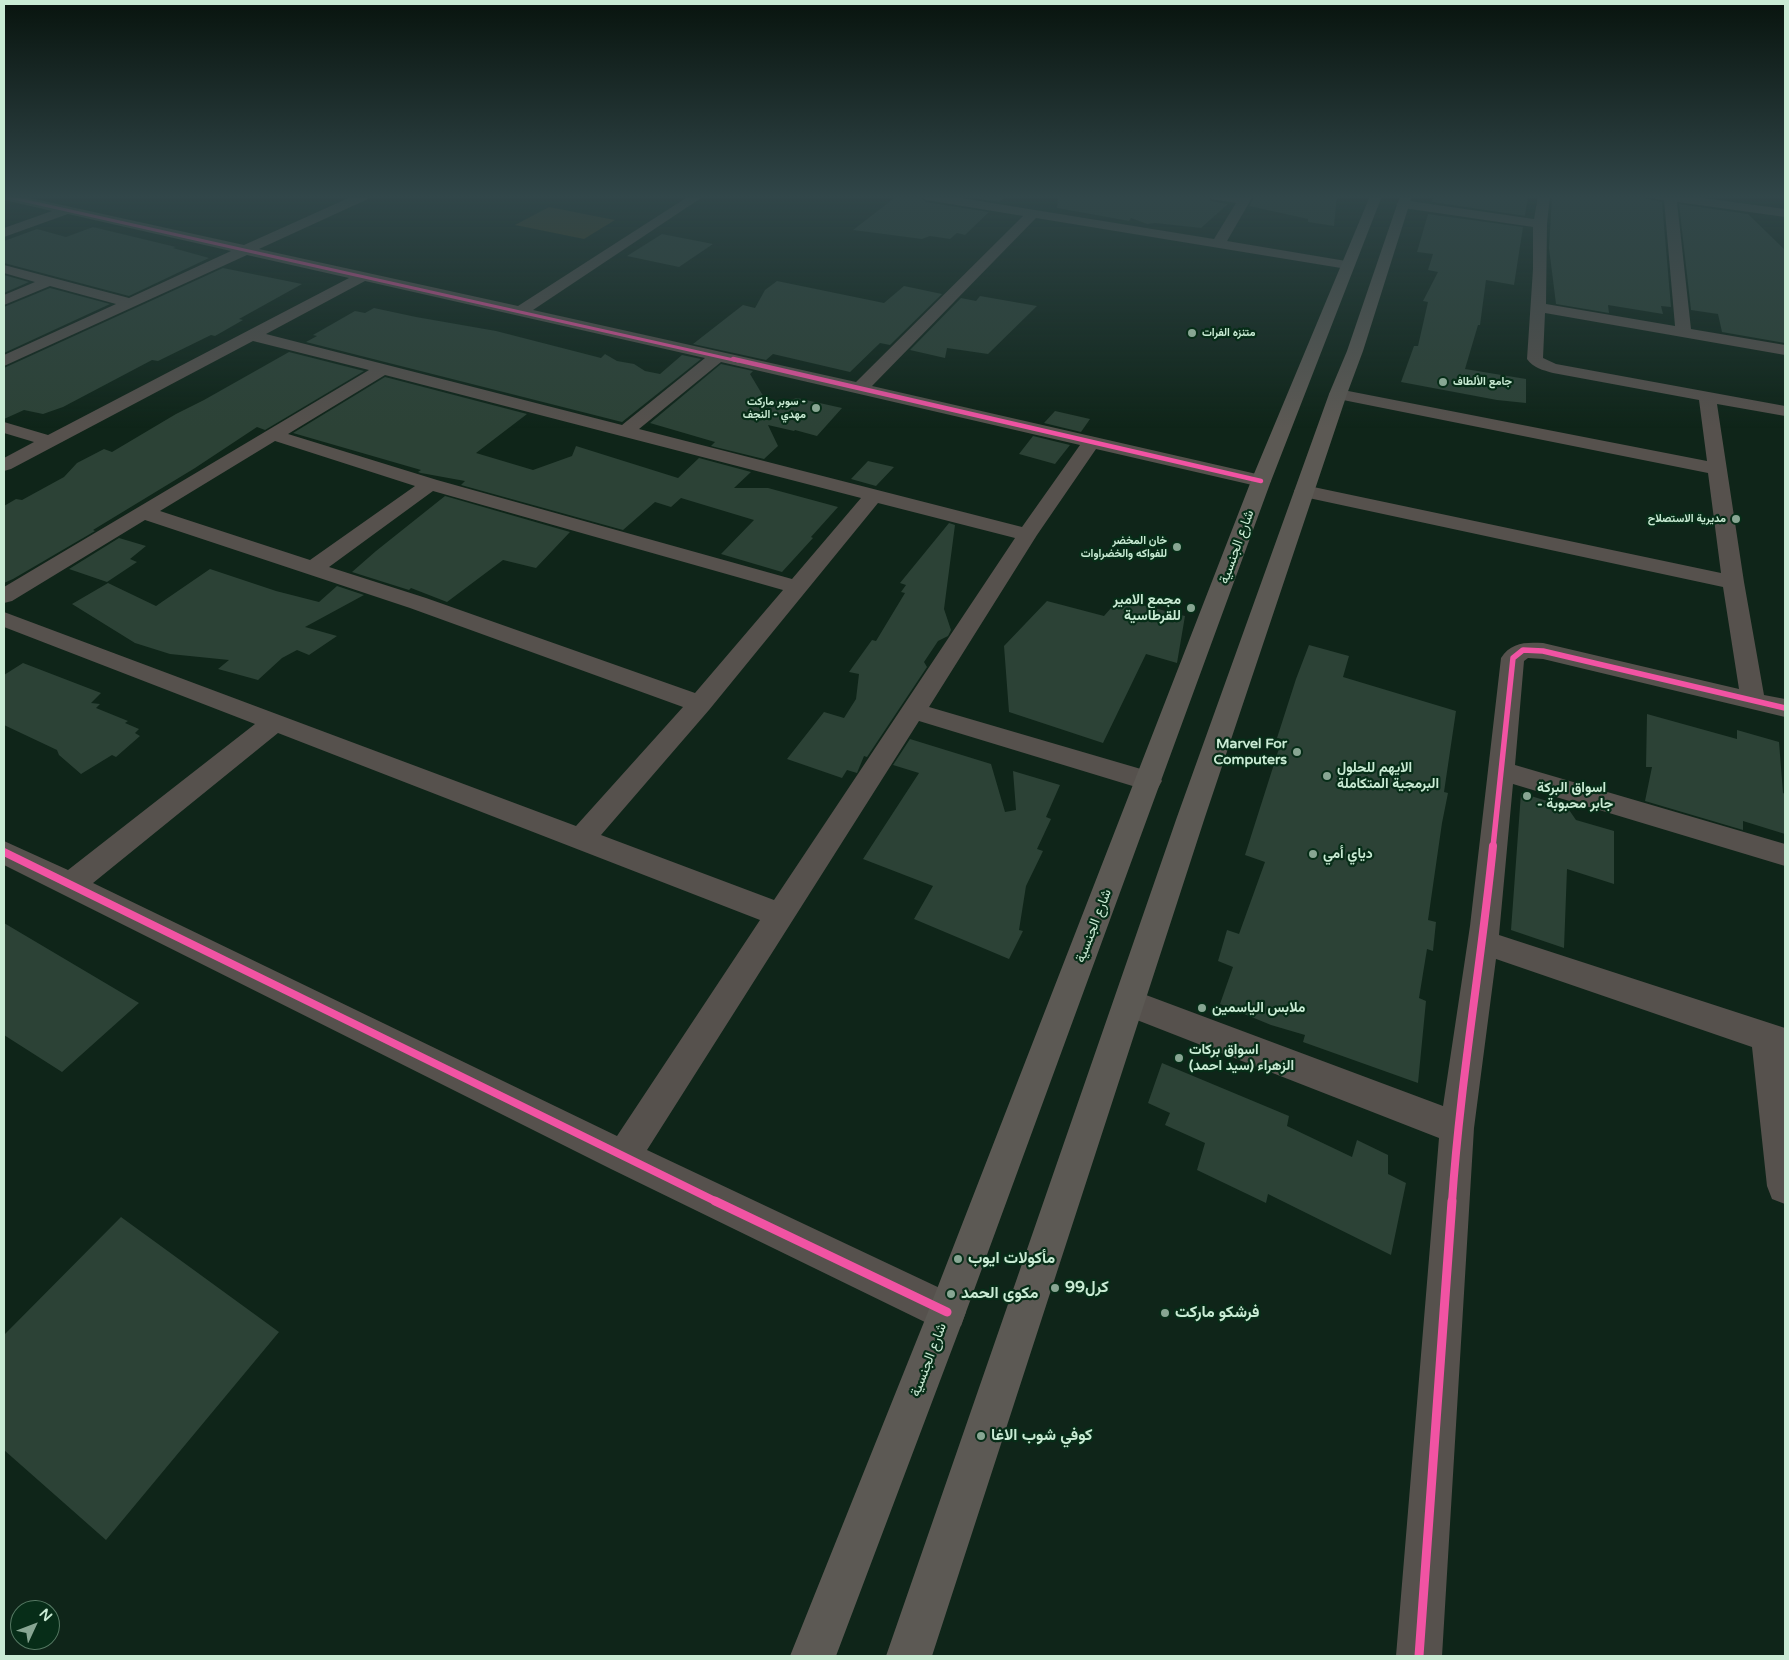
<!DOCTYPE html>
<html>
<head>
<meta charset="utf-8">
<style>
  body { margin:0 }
  #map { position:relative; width:1789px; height:1660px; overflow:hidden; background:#0f2519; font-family:"Varela Round",sans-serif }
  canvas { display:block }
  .frame { position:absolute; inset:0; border:5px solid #c9ebd4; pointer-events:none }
  .north { position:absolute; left:10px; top:1600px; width:50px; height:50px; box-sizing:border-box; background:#072d18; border:1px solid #557963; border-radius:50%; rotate:47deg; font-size:14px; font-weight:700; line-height:20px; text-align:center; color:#c9ebd4 }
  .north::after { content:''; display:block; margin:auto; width:18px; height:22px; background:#88a693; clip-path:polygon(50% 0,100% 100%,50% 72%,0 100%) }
</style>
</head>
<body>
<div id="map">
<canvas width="1789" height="1660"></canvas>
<div class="frame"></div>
<div class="north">N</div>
</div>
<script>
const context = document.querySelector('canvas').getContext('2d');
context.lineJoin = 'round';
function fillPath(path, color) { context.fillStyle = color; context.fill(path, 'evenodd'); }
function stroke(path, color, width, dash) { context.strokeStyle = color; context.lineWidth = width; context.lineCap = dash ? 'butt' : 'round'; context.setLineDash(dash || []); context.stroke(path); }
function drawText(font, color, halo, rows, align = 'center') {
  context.font = font + ' "Varela Round",Vazirmatn,sans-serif'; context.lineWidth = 4.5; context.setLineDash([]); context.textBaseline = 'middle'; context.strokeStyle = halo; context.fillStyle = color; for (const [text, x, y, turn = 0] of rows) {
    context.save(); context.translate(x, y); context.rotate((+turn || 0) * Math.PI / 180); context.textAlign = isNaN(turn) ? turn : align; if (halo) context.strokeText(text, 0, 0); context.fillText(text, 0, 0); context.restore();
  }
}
fillPath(new Path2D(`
  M549 207 615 220 584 239 515 225Z`), '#454021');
fillPath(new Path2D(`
  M897 196H918L926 202 989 212 965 235 957 233 950 239 930 236 922 239 853 230Z
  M960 196H1006L999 202Z
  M1058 196H1208L1211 201 1228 204 1201 228 1155 223 1147 224 1131 218 1129 221 1057 208Z
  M1255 196H1337L1334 226 1308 222V219L1249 206Z
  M1433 196H1528L1525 216 1432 202Z
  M1552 196H1634L1662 202 1671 307 1661 306 1663 314 1608 305 1609 313 1556 304 1549 248Z
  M1679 204 1748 214 1785 250V343L1722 332 1718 314 1691 310Z
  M1428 214 1523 227 1514 285 1486 280 1480 325H1478L1465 369 1526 379V403L1497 400 1401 382 1414 346H1418L1428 302 1423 301 1438 272 1428 270 1433 254 1417 252Z
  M93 227 176 247 173 248 209 258 129 296 4 263V241L37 229 66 237Z
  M662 234 713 244 679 267 627 256Z
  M223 268 302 284 239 319 243 320 215 336 211 335 158 361 152 360 63 407 43 414 24 410 4 419V368Z
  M4 275 29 282 4 293Z
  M777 281 884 303 904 286 942 294 890 345 880 343 850 372 773 354 766 360 693 344 743 305 755 308 765 290Z
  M50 288 110 304 4 353V307Z
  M980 296 1037 306 988 354 947 348 945 358 910 350 961 298 976 301Z
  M374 308 416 317 496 331 601 358 605 354 617 361 634 364 645 371 660 374 682 355 701 359 622 422 306 342 317 336 313 335 355 311 365 313Z
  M289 352 364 371 265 430 257 427 195 468 93 530 95 531 13 579 4 583V506L16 499 22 500 64 477 77 463 104 449 112 452 176 414 204 400Z
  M721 364 753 371 750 374 765 399 784 402 797 398 842 408 817 436 795 430 794 431 768 425 778 446 764 459 711 446 715 442 650 423Z
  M385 377 527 414 476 453 533 470 572 456 576 446 678 478 699 458 751 472 734 488H768L838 507 811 537 813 538 782 572 721 554 754 520 681 498 671 507 655 502 623 530 461 485 465 481 421 473 418 472 421 470 293 433Z
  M1055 411 1090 419 1081 432 1044 423Z
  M1033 436 1070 445 1055 464 1019 454Z
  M868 461 894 467 876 486 851 479Z
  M445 496 570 532 536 568 503 560 447 602 411 588 409 590 352 572 376 551Z
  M949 523 955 525 944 609 951 630 948 636 938 641 924 662 927 667 867 757 864 756 857 773 847 770 842 778 787 759 824 712 844 718 856 699 859 674 849 672 872 640 876 641 905 593 901 592 906 585 900 583Z
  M119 538 146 546 130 559 137 562 107 582 69 569Z
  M210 569 276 591 319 602 337 586 364 595 305 627 337 636 309 655 297 650 282 658 258 680 218 669 229 660 170 654 135 643 72 604 108 583 156 606Z
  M1119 599 1185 616 1177 663 1146 654 1103 743 1009 712 1004 646 1047 601 1104 616Z
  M1309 645 1349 656 1343 677 1456 711 1444 792 1448 793 1442 823 1428 920 1436 922 1433 951 1427 949 1419 998 1426 1001 1418 1083 1303 1042 1305 1035 1271 1025 1220 1004 1233 967 1218 961 1227 930 1239 934 1265 862 1245 855 1282 739 1277 738 1296 679Z
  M23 663 101 693 91 703 100 704 96 708 128 721 125 723 139 729 135 733 140 736 116 757 112 755 81 774 59 755 57 750 4 725V675Z
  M1647 714 1737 739V730L1779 742 1783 793 1785 794V834L1743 821V830L1645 801 1652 767H1646Z
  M910 739 991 764 1005 812 1016 810 1013 771 1060 785 1046 817 1051 819 1037 849 1043 851 1026 886 1019 930 1023 931 1009 959 914 919 933 886 863 859 919 773 893 765Z
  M1521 793 1567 807 1576 820 1614 831V884L1567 869 1564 948 1511 930Z
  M4 923 139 1003 62 1072 4 1035Z
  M1162 1063 1289 1116 1287 1126 1352 1157 1357 1140 1388 1155V1174L1406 1183 1391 1255 1268 1194 1266 1203 1197 1170 1205 1143 1165 1125 1170 1113 1148 1103Z
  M121 1217 279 1332 106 1540 4 1450V1335Z`), '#2c4236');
fillPath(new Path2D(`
  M4 196H21L244 245 353 196H369L368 199 259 249 518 306 689 196H704L533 310 856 382 1023 216 926 200 920 196H949L1214 239 1236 203 1211 199 1210 196H1253L1227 241 1352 262 1354 265 1352 268 1347 269 1036 218 872 386 1261 475 1268 477 1271 481 1268 485 1261 487 1096 449 1037 535 929 707 1158 774 1162 781 1158 788 1149 791 919 721 647 1150 961 1298 966 1312 961 1326 947 1331 933 1326 611 1169 4 865V841L68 870 255 724 4 627V612L576 826 683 707 410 608 145 520 12 601 4 603V587L369 370 253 341 11 469 4 471V458L34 442 4 433V422L48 435 349 278 247 255 4 366V355L116 304 50 286 4 305V295L35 282 4 273V265L129 298 231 251 68 214 4 237V228L52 211 4 200ZM365 281 705 358 622 425 266 334ZM721 362 1080 445 1022 527 639 429ZM385 375 861 498 792 579 437 480 288 434ZM275 441 415 486 310 560 160 511ZM433 491 783 590 695 693 426 598 329 567ZM878 503 1015 538 774 900 601 835 709 710ZM278 733 760 920 617 1136 93 883Z
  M1538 196H1550L1547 224 1546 304 1675 326 1664 200 1655 199 1654 196H1688L1785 209V217L1677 202 1691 329 1785 345V355L1545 313 1543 358 1556 364 1785 406V416L1717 404 1744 582 1764 695 1785 699V717L1543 659 1528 658 1524 661 1515 765 1785 844V866L1513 784 1499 935 1785 1028V1204L1772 1199 1767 1186 1752 1047 1496 959 1474 1128 1442 1656H1396L1439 1138 1119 1013 1114 1003 1119 993 1130 989 1443 1106 1470 926 1501 658C1511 642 1526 642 1543 643L1739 689 1723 587 1304 497 1297 495 1294 491 1297 487 1304 485 1721 573 1708 473 1338 399 1332 398 1329 394 1332 390 1338 389 1707 461 1699 400 1553 373C1543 370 1533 368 1527 359L1533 269V227L1403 208 1396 204 1403 200 1534 219Z`), '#56514d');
fillPath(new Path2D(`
  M1370 196H1382L1271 481 966 1312 836 1656H790L928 1312 1251 481Z
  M1400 196H1412L1363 351 1347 394 1205 817 932 1656H886L1177 817 1329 394 1347 351Z`), '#5c5954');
stroke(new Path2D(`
  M4 196 738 361`), '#f153a3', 3);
stroke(new Path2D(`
  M733 359 1261 481`), '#f153a3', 4.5);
stroke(new Path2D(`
  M1493 847 1513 658 1523 650 1543 651 1785 708`), '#f153a3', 5.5);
stroke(new Path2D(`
  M4 852 717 1202
  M1452 1202C1460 1083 1481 965 1493 846`), '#f153a3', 8);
stroke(new Path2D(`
  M715 1201 947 1312
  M1419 1656 1452 1201`), '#f153a3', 9);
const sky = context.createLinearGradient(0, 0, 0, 428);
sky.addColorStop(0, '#08140e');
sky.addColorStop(0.46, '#314649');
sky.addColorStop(1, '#31464900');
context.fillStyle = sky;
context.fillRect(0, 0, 1789, 428);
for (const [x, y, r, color] of [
  [1192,333,5,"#88a693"],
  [1443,382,5,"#88a693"],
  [816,408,5,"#88a693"],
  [1736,519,5,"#88a693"],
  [1177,547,5,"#88a693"],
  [1191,608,5,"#88a693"],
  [1297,752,5,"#88a693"],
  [1327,776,5,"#88a693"],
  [1527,796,5,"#88a693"],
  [1313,854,5,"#88a693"],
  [1202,1008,5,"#88a693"],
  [1179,1058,5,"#88a693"],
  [958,1259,5,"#88a693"],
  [1055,1288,5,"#88a693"],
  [951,1294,5,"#88a693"],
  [1165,1313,5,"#88a693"],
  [981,1436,5,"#88a693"]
]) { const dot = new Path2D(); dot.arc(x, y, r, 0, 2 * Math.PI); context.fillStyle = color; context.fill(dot); stroke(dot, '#072d18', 2); }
drawText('bold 11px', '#c9ebd4', '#072d18', [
  ["متنزه الفرات",1202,333,"left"],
  ["جامع الألطاف",1453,382,"left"],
  ["سوبر ماركت -",806,402],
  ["مهدي - النجف",806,415],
  ["مديرية الاستصلاح",1726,519],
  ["خان المخضر",1167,541],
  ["للفواكه والخضراوات",1167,554]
], 'right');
drawText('14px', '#c9ebd4', '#072d18', [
  ["شارع الجنسية",1237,547,-70],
  ["شارع الجنسية",1094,926,-69],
  ["شارع الجنسية",929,1360,-69]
]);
drawText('bold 14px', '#c9ebd4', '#072d18', [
  ["مجمع الامير",1181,600,"right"],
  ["للقرطاسية",1181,616,"right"],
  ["Marvel For",1287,744,"right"],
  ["Computers",1287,760,"right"],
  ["الايهم للحلول",1337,768],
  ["البرمجية المتكاملة",1337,784],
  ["اسواق البركة",1537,788],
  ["- جابر محبوبة",1537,804],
  ["دياي أمي",1323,854],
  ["ملابس الياسمين",1212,1008],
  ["اسواق بركات",1189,1050],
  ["الزهراء (سيد احمد)",1189,1066]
], 'left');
drawText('bold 16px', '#c9ebd4', '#072d18', [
  ["مأكولات ايوب",968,1259],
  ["كرل99",1065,1288],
  ["مكوى الحمد",961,1294],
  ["فرشكو ماركت",1175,1313],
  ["كوفي شوب الاغا",991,1436]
], 'left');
</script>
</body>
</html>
